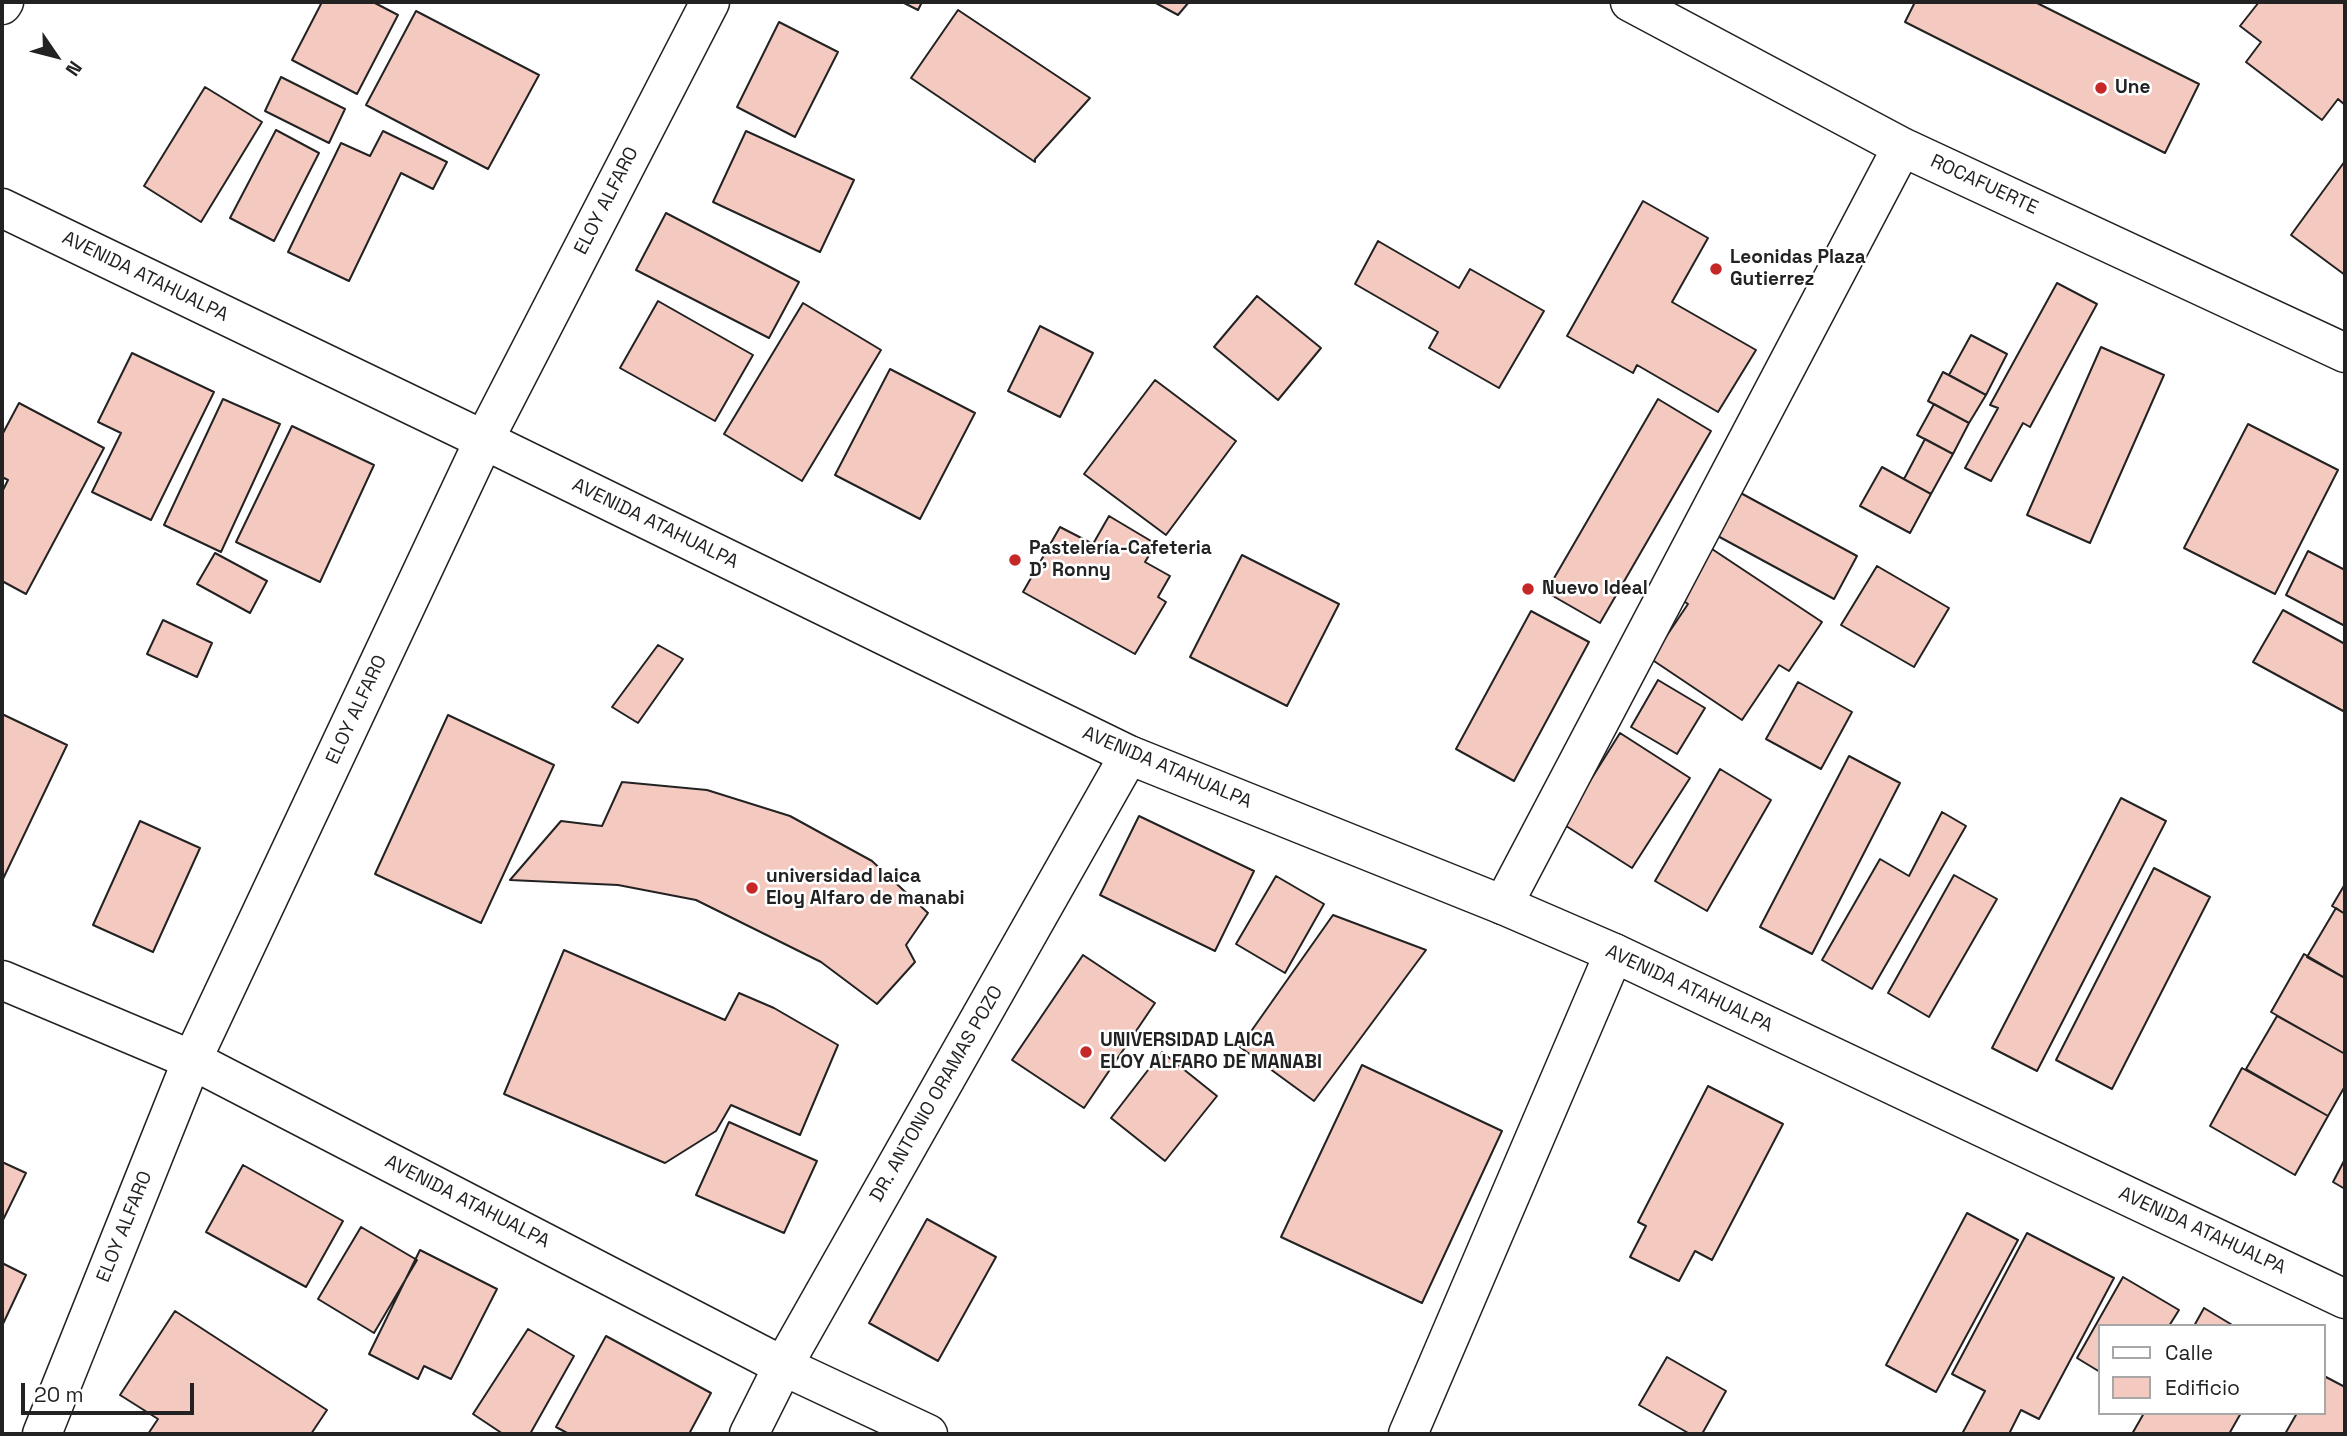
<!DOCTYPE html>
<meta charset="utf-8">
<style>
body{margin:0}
#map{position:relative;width:2347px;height:1436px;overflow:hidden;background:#fff;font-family:"Space Grotesk",sans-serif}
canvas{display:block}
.frame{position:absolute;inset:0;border:4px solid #222;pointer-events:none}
.legend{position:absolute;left:2098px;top:1324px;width:228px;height:91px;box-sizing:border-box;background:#fff;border:2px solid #a7a7a7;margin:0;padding:9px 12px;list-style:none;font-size:21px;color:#222}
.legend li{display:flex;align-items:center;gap:14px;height:35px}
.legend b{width:35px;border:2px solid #a7a7a7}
.north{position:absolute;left:21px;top:21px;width:70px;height:70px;-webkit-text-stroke:5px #fff;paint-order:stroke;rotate:125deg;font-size:19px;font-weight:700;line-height:28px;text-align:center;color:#222}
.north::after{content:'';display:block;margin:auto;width:24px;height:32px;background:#222;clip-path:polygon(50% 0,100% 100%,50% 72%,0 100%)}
.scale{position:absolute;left:21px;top:1383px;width:173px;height:32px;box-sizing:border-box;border:4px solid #222;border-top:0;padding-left:9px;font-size:21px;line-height:24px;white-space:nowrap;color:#222;-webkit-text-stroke:5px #fff;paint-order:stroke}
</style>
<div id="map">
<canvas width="2347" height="1436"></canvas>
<div class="frame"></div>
<ul class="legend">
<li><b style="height:9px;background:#fff"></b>Calle</li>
<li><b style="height:19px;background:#f3c9c0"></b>Edificio</li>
</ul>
<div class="north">N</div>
<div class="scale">20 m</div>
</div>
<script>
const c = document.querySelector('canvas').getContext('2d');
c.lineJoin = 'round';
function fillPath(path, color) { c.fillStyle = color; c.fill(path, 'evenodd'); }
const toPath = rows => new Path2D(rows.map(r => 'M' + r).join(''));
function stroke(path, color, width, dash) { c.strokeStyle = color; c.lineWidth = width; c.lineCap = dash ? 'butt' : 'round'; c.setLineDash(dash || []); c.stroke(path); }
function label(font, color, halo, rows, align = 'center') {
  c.font = font + ' "Space Grotesk",sans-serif'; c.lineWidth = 5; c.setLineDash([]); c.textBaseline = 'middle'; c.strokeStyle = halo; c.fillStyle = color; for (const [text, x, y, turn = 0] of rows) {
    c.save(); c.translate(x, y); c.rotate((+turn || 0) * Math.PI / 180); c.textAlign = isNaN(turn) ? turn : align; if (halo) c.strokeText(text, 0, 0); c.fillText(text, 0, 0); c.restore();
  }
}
const building = toPath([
 [322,2,373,2,398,15,357,94,292,60,322,2],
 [902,2,922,2,918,10,902,2],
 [1154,2,1189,2,1178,15,1154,2],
 [1915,2,2035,2,2199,84,2165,153,1905,22,1915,2],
 [2259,2,2345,2,2345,105,2338,99,2322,120,2246,62,2261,42,2240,26,2259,2],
 [958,10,1090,98,1035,159,1035,162,911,78,958,10],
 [416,11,539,75,488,169,366,105,416,11],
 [779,22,838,52,795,137,737,107,779,22],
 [281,77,345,109,329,143,265,111,281,77],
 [205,87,262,122,201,222,144,186,205,87],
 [276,130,319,153,274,241,230,218,276,130],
 [383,131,447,162,433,189,401,173,349,281,288,252,341,143,370,156,383,131],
 [746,131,854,180,820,252,713,202,746,131],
 [2345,161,2345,275,2291,235,2345,161],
 [1643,201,1708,238,1672,302,1756,350,1718,412,1637,365,1633,373,1567,336,1643,201],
 [666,213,799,282,769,338,636,270,666,213],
 [1378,241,1459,288,1470,269,1544,311,1499,388,1429,348,1438,332,1355,284,1378,241],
 [2057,283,2097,304,2030,427,2023,423,1991,481,1965,468,1998,408,1990,405,2057,283],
 [1257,296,1321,348,1278,400,1214,347,1257,296],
 [658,301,753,355,715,421,620,368,658,301],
 [803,303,881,350,802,481,724,434,803,303],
 [1040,326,1093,353,1060,417,1008,391,1040,326],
 [1971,335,2007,354,1986,395,1949,375,1971,335],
 [2101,347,2164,375,2090,543,2027,515,2101,347],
 [132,353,214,392,151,520,92,492,121,433,98,422,132,353],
 [890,369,975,413,920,519,835,475,890,369],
 [1943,372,1986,395,1969,423,1928,401,1943,372],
 [1155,380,1236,441,1166,535,1084,474,1155,380],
 [223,399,280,424,221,552,164,525,223,399],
 [1658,399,1711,431,1600,623,1546,592,1658,399],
 [19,403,104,448,26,594,2,581,2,492,8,480,2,477,2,435,19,403],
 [1934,404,1969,423,1953,454,1917,435,1934,404],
 [2248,424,2338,470,2275,594,2184,548,2248,424],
 [292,426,374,465,320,582,236,542,292,426],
 [1925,439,1953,454,1931,494,1904,479,1925,439],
 [1882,467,1931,494,1910,533,1860,506,1882,467],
 [1737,491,1857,556,1834,599,1714,534,1737,491],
 [1109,516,1156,544,1145,562,1170,576,1158,597,1166,602,1135,654,1023,592,1060,527,1093,544,1109,516],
 [1709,547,1822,622,1789,671,1779,665,1742,720,1651,659,1688,604,1676,596,1709,547],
 [2308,551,2345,570,2345,626,2286,595,2308,551],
 [215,553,267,581,250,613,197,584,215,553],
 [1242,555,1339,604,1287,706,1190,657,1242,555],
 [1877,566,1949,608,1914,667,1841,625,1877,566],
 [2283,610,2345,644,2345,712,2253,662,2283,610],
 [1531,611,1589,642,1514,781,1456,749,1531,611],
 [163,620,212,643,197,677,147,654,163,620],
 [658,645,683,659,638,723,612,707,658,645],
 [1658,680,1705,708,1677,754,1631,727,1658,680],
 [1798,682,1852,712,1821,769,1766,739,1798,682],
 [2,714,67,745,2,881,2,714],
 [448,715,554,765,481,923,375,874,448,715],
 [1620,733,1690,778,1632,868,1563,824,1620,733],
 [1849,756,1900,783,1812,954,1760,927,1849,756],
 [1720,769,1771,800,1707,911,1655,881,1720,769],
 [622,782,707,790,790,816,872,861,928,913,906,945,915,962,877,1004,821,962,696,900,618,885,510,880,561,821,602,826,622,782],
 [2121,798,2166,821,2037,1071,1992,1048,2121,798],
 [1942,812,1966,826,1872,989,1822,960,1880,859,1909,876,1942,812],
 [1139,816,1254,871,1215,951,1100,895,1139,816],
 [140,821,200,848,153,952,93,925,140,821],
 [2154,868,2210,897,2112,1089,2056,1060,2154,868],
 [1954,875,1997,899,1929,1017,1888,993,1954,875],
 [1276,876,1324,904,1285,973,1236,944,1276,876],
 [2345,884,2345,914,2332,906,2345,884],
 [2336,908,2345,914,2345,978,2307,957,2336,908],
 [1333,915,1426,950,1314,1101,1240,1047,1333,915],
 [564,950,725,1020,739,993,774,1008,838,1045,800,1135,731,1105,716,1131,665,1163,504,1094,564,950],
 [2304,954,2345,978,2345,1054,2271,1012,2304,954],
 [1083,955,1155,1003,1084,1108,1012,1060,1083,955],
 [2277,1016,2345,1054,2345,1086,2328,1116,2246,1069,2277,1016],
 [1162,1052,1217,1096,1165,1161,1111,1118,1162,1052],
 [1362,1065,1502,1131,1422,1303,1281,1237,1362,1065],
 [2242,1068,2328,1116,2295,1175,2210,1126,2242,1068],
 [1708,1086,1783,1124,1712,1260,1695,1251,1679,1281,1630,1257,1646,1226,1638,1222,1708,1086],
 [729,1122,817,1161,784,1233,696,1195,729,1122],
 [2345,1159,2345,1189,2333,1182,2345,1159],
 [2,1162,26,1173,2,1222,2,1162],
 [243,1165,343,1221,306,1287,206,1232,243,1165],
 [1967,1213,2018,1240,1936,1392,1886,1365,1967,1213],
 [927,1219,996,1257,938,1361,869,1323,927,1219],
 [361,1227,417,1260,374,1333,318,1299,361,1227],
 [2027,1233,2114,1278,2039,1419,2021,1410,2009,1434,1962,1434,1985,1391,1952,1374,2027,1233],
 [420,1250,497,1289,451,1379,424,1366,418,1379,369,1354,420,1250],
 [2,1263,26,1275,2,1326,2,1263],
 [2123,1277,2179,1310,2169,1326,2100,1326,2100,1372,2077,1358,2123,1277],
 [2204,1308,2234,1326,2194,1326,2204,1308],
 [175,1311,327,1410,311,1434,148,1434,158,1419,120,1395,175,1311],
 [528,1329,574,1356,530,1434,503,1434,473,1414,528,1329],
 [606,1336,711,1393,689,1434,569,1434,556,1427,606,1336],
 [1667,1357,1726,1391,1702,1434,1690,1434,1639,1405,1667,1357],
 [2324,1376,2345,1387,2345,1434,2285,1434,2297,1413,2324,1413,2324,1376],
 [2144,1413,2241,1413,2229,1434,2132,1434,2144,1413]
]);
fillPath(building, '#f3c9c0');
stroke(building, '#222', 2);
const minor = toPath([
 [1630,2,1902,147,2345,353],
 [2,5,4,2],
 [1503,905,1902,147],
 [42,1434,192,1060,484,440,710,2],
 [749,1434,783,1366,1129,755],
 [1408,1434,1614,953]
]);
const highway = toPath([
 [2,208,484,440,1129,755,1503,905,1614,953,2345,1299],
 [2,980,192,1060,783,1366,928,1434]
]);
stroke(minor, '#222', 41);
stroke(highway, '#222', 41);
stroke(minor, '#fff', 38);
stroke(highway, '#fff', 38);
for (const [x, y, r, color] of [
 [2101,88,7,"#c62828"],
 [1716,269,7,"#c62828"],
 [1015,560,7,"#c62828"],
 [1528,589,7,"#c62828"],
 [752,888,7,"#c62828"],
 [1086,1052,7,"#c62828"]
]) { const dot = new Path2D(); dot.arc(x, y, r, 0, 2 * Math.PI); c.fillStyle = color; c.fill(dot); stroke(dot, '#fff', 2.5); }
label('bold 19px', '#222', '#fff', [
 ["Une",2115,88],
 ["Leonidas Plaza",1730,258],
 ["Gutierrez",1730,280],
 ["Pastelería-Cafeteria",1029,549],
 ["D' Ronny",1029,571],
 ["Nuevo Ideal",1542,589],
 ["universidad laica",766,877],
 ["Eloy Alfaro de manabi",766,899],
 ["UNIVERSIDAD LAICA",1100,1041],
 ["ELOY ALFARO DE MANABI",1100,1063]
], 'left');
label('19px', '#222', '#fff', [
 ["ROCAFUERTE",1984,185,25],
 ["ELOY ALFARO",607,201,-63],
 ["AVENIDA ATAHUALPA",145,277,26],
 ["AVENIDA ATAHUALPA",655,524,26],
 ["ELOY ALFARO",357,710,-65],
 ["AVENIDA ATAHUALPA",1167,768,23],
 ["AVENIDA ATAHUALPA",1689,989,25],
 ["DR. ANTONIO ORAMAS POZO",937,1094,-60],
 ["AVENIDA ATAHUALPA",467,1202,27],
 ["ELOY ALFARO",125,1227,-68],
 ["AVENIDA ATAHUALPA",2202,1231,25]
]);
</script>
